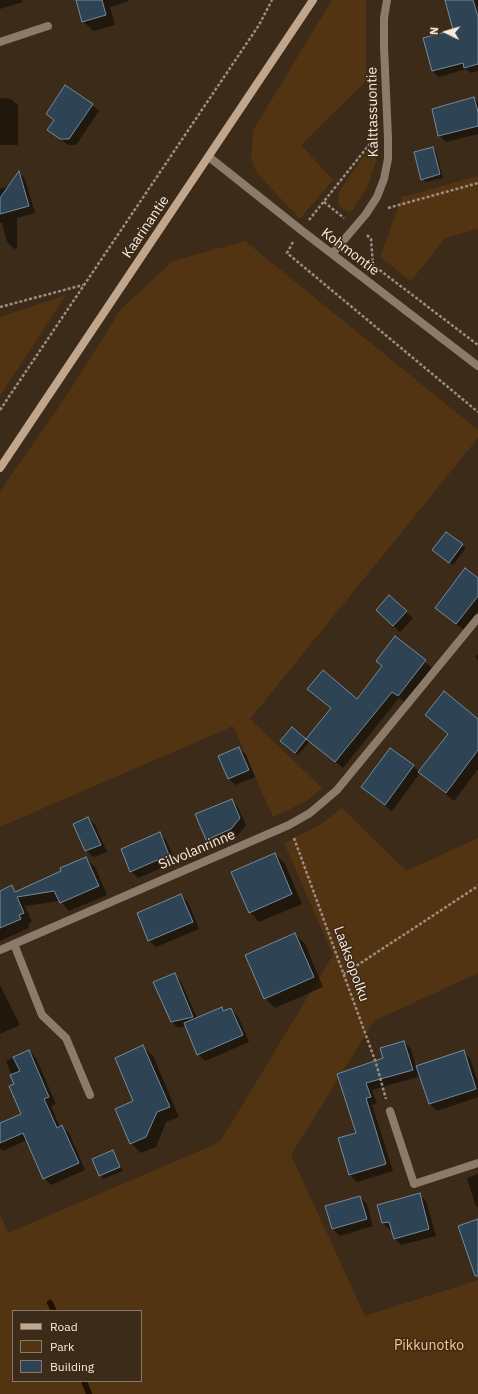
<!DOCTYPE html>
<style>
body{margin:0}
#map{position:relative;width:478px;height:1394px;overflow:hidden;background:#3d2b19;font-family:"IBM Plex Sans",sans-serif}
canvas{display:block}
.legend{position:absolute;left:12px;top:1310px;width:130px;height:72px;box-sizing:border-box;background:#3d2b19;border:1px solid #877869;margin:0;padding:5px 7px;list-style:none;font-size:12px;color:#f7ebe0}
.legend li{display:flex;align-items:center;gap:8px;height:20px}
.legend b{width:20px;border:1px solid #877869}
.north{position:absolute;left:426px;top:12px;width:40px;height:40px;-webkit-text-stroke:3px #3d2b19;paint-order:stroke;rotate:275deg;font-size:11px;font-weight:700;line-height:16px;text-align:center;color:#f7ebe0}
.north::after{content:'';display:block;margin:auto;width:14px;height:18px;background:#f7ebe0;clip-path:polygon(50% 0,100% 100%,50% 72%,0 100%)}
</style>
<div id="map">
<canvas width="478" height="1394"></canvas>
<ul class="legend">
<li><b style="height:5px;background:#c1a68c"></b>Road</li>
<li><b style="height:11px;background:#523312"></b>Park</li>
<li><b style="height:11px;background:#2e4454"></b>Building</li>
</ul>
<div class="north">N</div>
</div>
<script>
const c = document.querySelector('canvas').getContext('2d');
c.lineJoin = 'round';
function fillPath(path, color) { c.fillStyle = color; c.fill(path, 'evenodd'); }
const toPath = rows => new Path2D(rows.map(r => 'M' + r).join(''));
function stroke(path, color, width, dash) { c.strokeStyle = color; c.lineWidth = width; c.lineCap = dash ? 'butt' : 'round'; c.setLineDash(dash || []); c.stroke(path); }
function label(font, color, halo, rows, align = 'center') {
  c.font = font + ' "IBM Plex Sans",sans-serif'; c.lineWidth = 3; c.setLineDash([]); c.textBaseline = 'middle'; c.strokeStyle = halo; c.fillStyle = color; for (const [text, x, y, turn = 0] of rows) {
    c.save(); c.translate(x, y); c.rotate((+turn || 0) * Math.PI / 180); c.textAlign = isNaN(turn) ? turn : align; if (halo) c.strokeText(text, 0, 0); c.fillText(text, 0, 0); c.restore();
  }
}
fillPath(toPath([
 [332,0,366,0,366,81,301,145,333,180,300,219,256,172,251,158,253,130],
 [377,138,376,161,368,186,350,213,341,207,338,202,339,191],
 [478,176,478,229,445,238,411,281,380,257,402,197],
 [245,241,478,430,478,438,250,719,322,788,307,801,273,817,233,726,0,827,0,491,65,398,121,309,173,261],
 [66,295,0,396,0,317],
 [342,808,406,871,478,838,478,973,374,1021,291,1155,365,1316,478,1280,478,1394,0,1394,0,1214,8,1233,220,1142,333,955,284,843,323,823],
 [13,1311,141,1311,141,1381,13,1381]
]), '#523312');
fillPath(toPath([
 [0,0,22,0,23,2,0,9],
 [77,0,129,0,129,1,110,7,115,25,93,31,83,21],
 [446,0,478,0,478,71,471,73,466,69,439,77,433,71,455,30],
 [0,98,11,99,18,105,18,145,0,145],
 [474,98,478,102,478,134,446,142,439,135],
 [92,105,99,111,76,145,68,145,49,130,54,122,47,114],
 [433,148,436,151,443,178,426,182,422,179],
 [19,172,25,179,35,213,17,218,17,248,14,249,7,242,2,223,0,223,0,189,9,186],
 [462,545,466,548,453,565,437,553],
 [478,579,478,611,464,630,444,614],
 [406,612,413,618,400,632,384,617],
 [395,637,432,668,405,702,399,698,343,768,310,741,298,755,285,744,292,728,307,740,331,709,309,689,357,700,383,667],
 [478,654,478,660,475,657],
 [426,715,478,721,478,769,454,801,420,773,392,811,362,787,413,766,420,772,448,735],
 [239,748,246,755,255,777,235,785,229,779],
 [231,800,238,807,246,825,237,836,213,846,207,839],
 [88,818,95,825,107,852,93,857,86,850],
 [159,833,166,840,176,862,138,878,131,871],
 [275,854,285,864,302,904,259,922,250,912],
 [86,859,95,867,107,895,69,911,60,901,25,906,32,922,28,924,29,928,0,941,0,892,12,887,17,892,62,872],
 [181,896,188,902,199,929,156,947,149,940],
 [295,934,305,944,323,987,275,1008,265,998],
 [175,975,181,982,197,1018,222,1008,225,1011,231,1009,238,1016,249,1042,205,1061,198,1054,186,1026,178,1028,171,1021],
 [0,985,20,1025,0,1034],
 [404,1042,411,1049,416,1067,463,1051,470,1058,478,1082,478,1097,437,1111,430,1104,421,1076,372,1090,377,1104,372,1105,393,1171,357,1182,350,1175,339,1139,358,1133,338,1074,384,1059],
 [143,1047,153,1056,179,1117,166,1122,156,1147,141,1153,131,1143],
 [29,1051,36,1058,56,1104,51,1106,60,1127,62,1126,69,1133,85,1170,51,1185,44,1178,27,1140,3,1151,0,1148,0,1124,22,1115,16,1085,6,1061],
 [112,1152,123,1171,103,1179,93,1160],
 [478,1174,478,1207,475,1204,467,1178],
 [419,1194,426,1201,436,1236,401,1245,394,1238,392,1229,390,1230,383,1223,379,1206],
 [360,1197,367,1204,373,1226,340,1236,333,1229,327,1207]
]), '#0007');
stroke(toPath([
 [50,1303,54,1311],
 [84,1381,89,1394]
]), '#210f00', 6);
const building = toPath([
 [76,0,102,0,106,15,82,22,76,0],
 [445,0,473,0,478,17,478,64,464,68,463,63,432,71,423,38,453,30,445,0],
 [65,85,93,104,69,139,60,139,47,130,54,120,46,114,65,85],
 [474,97,478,112,478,126,438,136,432,109,474,97],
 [433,147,440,174,421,180,414,152,433,147],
 [19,171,29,206,0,214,0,198,19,171],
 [446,532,463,544,449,563,432,550,446,532],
 [465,568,478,578,478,596,456,624,435,608,465,568],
 [389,595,407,611,393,626,376,610,389,595],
 [395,636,426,660,398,696,392,692,335,762,306,739,331,708,307,689,323,670,357,699,382,666,376,661,395,636],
 [444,691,478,719,478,750,446,793,418,772,448,734,425,715,444,691],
 [292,727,306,739,295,753,280,741,292,727],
 [239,747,249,770,228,779,218,756,239,747],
 [390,748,414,765,385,805,361,787,390,748],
 [232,799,240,818,231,829,206,840,195,814,232,799],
 [88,817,101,845,85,851,73,824,88,817],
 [160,832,169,855,130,872,121,849,160,832],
 [275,853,292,894,249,913,231,872,275,853],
 [86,857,99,886,60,903,54,891,17,897,24,913,19,915,21,919,0,928,0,891,12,885,15,892,61,871,60,868,86,857],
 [181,894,193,922,148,941,137,913,181,894],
 [295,933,314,977,264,999,245,955,295,933],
 [175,973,193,1017,171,1022,153,982,175,973],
 [222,1007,223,1011,231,1008,243,1035,197,1055,184,1023,222,1007],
 [404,1041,413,1070,366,1083,371,1097,366,1098,386,1164,349,1175,338,1138,356,1133,337,1074,383,1058,380,1048,404,1041],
 [143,1045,170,1107,157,1112,146,1137,130,1144,115,1109,133,1101,115,1058,143,1045],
 [29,1050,49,1097,44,1099,57,1128,62,1125,79,1163,43,1179,23,1133,0,1143,0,1123,21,1114,9,1086,14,1084,10,1075,20,1071,13,1057,29,1050],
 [464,1050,476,1089,429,1104,416,1066,464,1050],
 [113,1150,120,1167,99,1176,92,1159,113,1150],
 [420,1193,429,1229,394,1239,389,1222,382,1223,377,1205,420,1193],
 [360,1196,367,1219,332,1229,325,1206,360,1196],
 [478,1219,478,1276,475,1276,458,1226,478,1219]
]);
fillPath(building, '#2e4454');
stroke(building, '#738b9d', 1);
stroke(toPath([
 [324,202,344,218],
 [388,208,478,183],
 [309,220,373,140],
 [367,235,371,239,373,265,478,345],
 [293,242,287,253,478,412],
 [0,307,83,285],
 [0,410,259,25,272,0],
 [294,838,376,1063,386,1099],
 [344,974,478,886]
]), '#9c8d7e', 2.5, [3, 2]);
stroke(toPath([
 [0,950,14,944]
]), '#8c7b6b', 8);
stroke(toPath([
 [0,42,48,26],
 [209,157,301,230,478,366],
 [332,254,366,214,377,197,384,179,388,159,388,138,384,47,384,18,387,0],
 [90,1095,66,1038,42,1015,14,944,289,825,310,813,337,790,478,618],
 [390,1111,414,1184,478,1163]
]), '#8c7b6b', 8);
stroke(toPath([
 [0,468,313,0]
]), '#c1a68c', 8);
label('14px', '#f7ebe0', '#3d2b19', [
 ["Kalttassuontie",373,112,-91],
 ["Kaarinantie",146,227,-56],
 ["Kohmontie",350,252,37],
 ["Silvolanrinne",197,850,-23],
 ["Laaksopolku",351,964,70]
]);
label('14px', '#fec289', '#3d2b19', [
 ["Pikkunotko",429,1346]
]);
</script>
